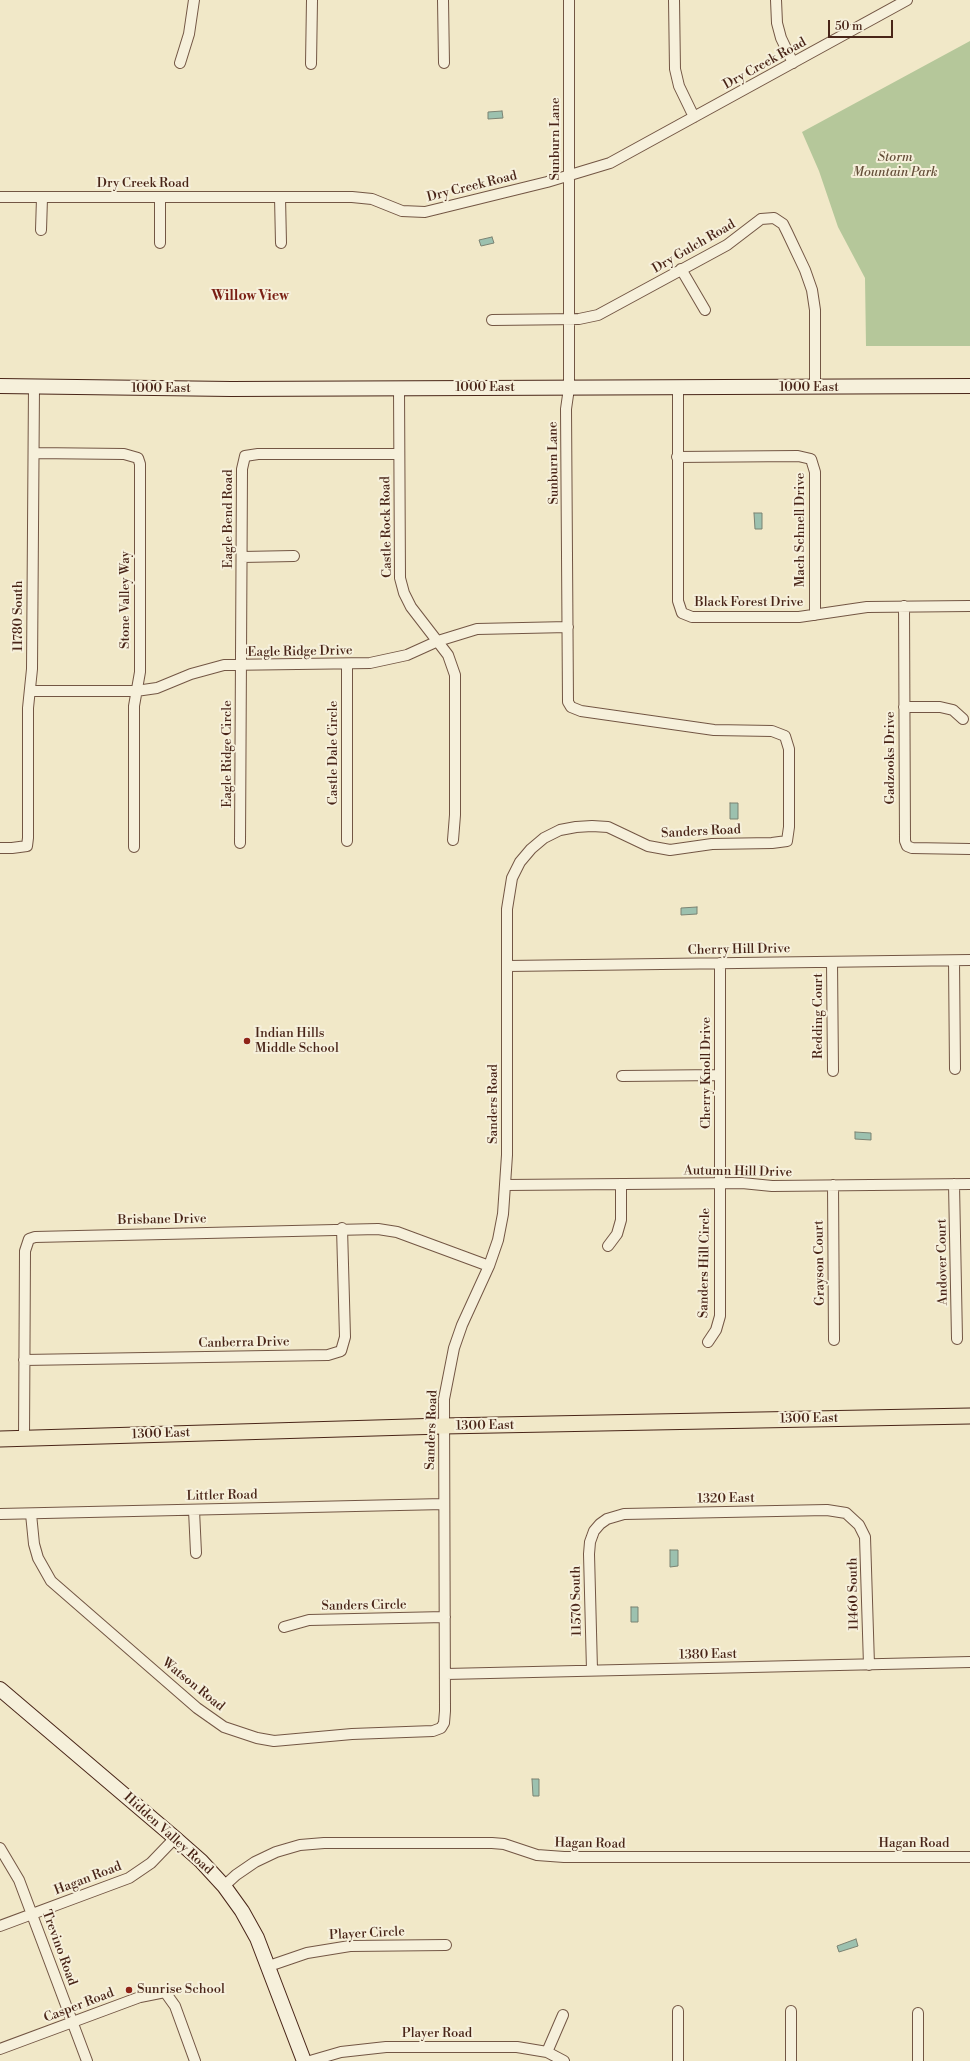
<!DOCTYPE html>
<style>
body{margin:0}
#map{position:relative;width:970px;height:2061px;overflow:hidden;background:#f1e8c8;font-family:"Libre Bodoni",serif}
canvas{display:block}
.scale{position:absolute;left:828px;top:20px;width:65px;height:18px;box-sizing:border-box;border:2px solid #492518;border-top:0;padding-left:5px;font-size:12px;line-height:14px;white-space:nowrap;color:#492518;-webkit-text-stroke:3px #f6f0db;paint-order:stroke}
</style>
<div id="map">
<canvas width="970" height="2061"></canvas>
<div class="scale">50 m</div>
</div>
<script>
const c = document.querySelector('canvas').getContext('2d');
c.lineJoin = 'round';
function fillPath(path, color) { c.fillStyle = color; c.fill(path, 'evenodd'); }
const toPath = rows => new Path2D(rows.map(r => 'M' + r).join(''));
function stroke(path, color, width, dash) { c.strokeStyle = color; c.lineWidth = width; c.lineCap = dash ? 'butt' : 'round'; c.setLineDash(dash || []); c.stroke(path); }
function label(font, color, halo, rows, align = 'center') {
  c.font = font + ' "Libre Bodoni",serif'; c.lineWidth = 4; c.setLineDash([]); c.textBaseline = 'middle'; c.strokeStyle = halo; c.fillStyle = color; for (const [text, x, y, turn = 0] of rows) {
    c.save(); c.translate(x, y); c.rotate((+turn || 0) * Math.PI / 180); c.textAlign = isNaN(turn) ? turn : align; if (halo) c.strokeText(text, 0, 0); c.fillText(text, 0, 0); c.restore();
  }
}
fillPath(toPath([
 [970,41,970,346,866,346,865,278,838,227,819,171,802,132]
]), '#b5c79a');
const water = toPath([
 [502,111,503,118,488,119,488,112,502,111],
 [492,237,494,243,481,246,479,240,492,237],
 [754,513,762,513,762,529,755,529,754,513],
 [730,803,738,803,738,819,730,819,730,803],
 [697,907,697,914,681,915,681,908,697,907],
 [855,1132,871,1133,871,1140,855,1139,855,1132],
 [670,1550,678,1550,678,1566,670,1567,670,1550],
 [631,1607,638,1607,638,1622,631,1622,631,1607],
 [532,1779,539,1779,539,1796,533,1796,532,1779],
 [856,1939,858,1946,839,1952,837,1946,856,1939]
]);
fillPath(water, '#9cc1af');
stroke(water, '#7b8373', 1);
const street = toPath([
 [443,0,444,63],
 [674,0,675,69,679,86,694,117],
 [776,0,777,23,781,38,793,63],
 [180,63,189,34,194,0],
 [311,64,312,0],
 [0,197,352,197,372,199,402,211,425,212,547,182,610,163,907,0],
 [160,197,160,243],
 [280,197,281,243],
 [41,230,42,198],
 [681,269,705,310],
 [492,320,579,319,598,315,727,245,761,219,774,218,783,224,787,232,805,270,812,290,815,310,815,388],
 [678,388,678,601,682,613,692,617,799,617,867,607,970,606],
 [399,389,400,578,404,593,411,607,448,655,455,675,455,815,453,840],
 [34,453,124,454,138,458,140,464,140,672,134,706,134,847],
 [677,457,798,456,811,459,815,472,815,615],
 [242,557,294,556],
 [904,606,905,841,907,846,912,848,970,849],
 [347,665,347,841],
 [31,691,136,691,157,688,191,674,224,665,370,663,407,655,438,641,477,629,568,627],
 [904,707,940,707,953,710,963,719],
 [240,843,242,469,245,456,258,454,399,454],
 [0,848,12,848,27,846,28,838,28,708,32,669,34,386],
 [954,961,955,1069],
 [832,962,833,1071],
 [507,966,970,960],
 [622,1076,720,1075],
 [954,1184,957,1339],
 [506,1185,742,1183,772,1186,970,1184],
 [833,1185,834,1340],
 [608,1246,617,1234,621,1220,621,1184],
 [708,1342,716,1330,720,1316,720,963],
 [24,1360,328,1355,341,1351,345,1337,342,1228],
 [24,1438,25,1251,29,1239,35,1237,378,1229,397,1232,489,1266],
 [194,1510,196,1553],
 [0,1514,444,1504],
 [31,1514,34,1544,38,1558,51,1581,197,1708,224,1727,257,1738,274,1741,352,1734,433,1731,441,1728,444,1723,445,1711,444,1399,454,1348,462,1325,489,1266,498,1240,503,1214,507,1155,507,909,512,878,520,862,531,849,544,838,560,830,576,827,592,826,608,827,648,846,670,850,712,844,772,843,787,841,789,827,789,749,785,736,772,731,714,730,581,711,571,707,568,702,566,409,569,388,569,0],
 [284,1627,309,1620,445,1617],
 [592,1670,589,1554,590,1542,594,1531,600,1524,607,1519,624,1514,827,1510,846,1513,859,1525,865,1537,869,1665],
 [446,1674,970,1662],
 [0,1848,19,1880,87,2061],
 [224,1886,236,1875,255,1862,276,1852,300,1845,324,1843,492,1843,504,1844,537,1855,564,1857,970,1857],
 [0,1926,129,1878,151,1863,175,1838],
 [269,1966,307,1953,350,1946,446,1945],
 [678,2011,678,2061],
 [791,2011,791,2061],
 [0,2049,140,1997,165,1992,175,2006,195,2061],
 [547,2052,563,2015],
 [310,2061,341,2052,386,2047,517,2047,547,2052,564,2061],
 [918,2061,918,2013]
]);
const secondary = toPath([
 [0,386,231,389,970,386],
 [0,1689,175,1838,201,1861,224,1886,242,1911,257,1938,304,2061]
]);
const primary = toPath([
 [0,1439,443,1426,970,1416]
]);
stroke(street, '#735644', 12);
stroke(secondary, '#492518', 16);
stroke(primary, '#492518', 17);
stroke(street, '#f6f0db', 10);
stroke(secondary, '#f6f0db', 14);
stroke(primary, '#f1e8c8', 15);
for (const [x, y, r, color] of [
 [247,1041,4,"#8f2418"],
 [129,1990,4,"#8f2418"]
]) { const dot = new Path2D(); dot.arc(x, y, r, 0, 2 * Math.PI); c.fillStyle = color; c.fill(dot); stroke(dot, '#f6f0db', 1.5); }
label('13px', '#492518', '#f6f0db', [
 ["Dry Creek Road",765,64,-29],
 ["Sunburn Lane",556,139,-90],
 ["Dry Creek Road",143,184],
 ["Dry Creek Road",472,187,-14],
 ["Dry Gulch Road",694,247,-30],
 ["1000 East",485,388],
 ["1000 East",809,388],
 ["1000 East",161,389],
 ["Sunburn Lane",554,463,-91],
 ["Eagle Bend Road",229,519,-90],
 ["Castle Rock Road",387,527,-91],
 ["Mach Schnell Drive",801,530,-90],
 ["Stone Valley Way",126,600,-90],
 ["Black Forest Drive",749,603],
 ["11780 South",19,616,-90],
 ["Eagle Ridge Drive",300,652,-1],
 ["Castle Dale Circle",334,753,-90],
 ["Eagle Ridge Circle",228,754,-90],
 ["Gadzooks Drive",891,758,-90],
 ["Sanders Road",701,832,-3],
 ["Cherry Hill Drive",739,950,-1],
 ["Redding Court",819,1016,-90],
 ["Cherry Knoll Drive",707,1073,-90],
 ["Sanders Road",494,1104,-90],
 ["Autumn Hill Drive",738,1172,1],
 ["Brisbane Drive",162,1220,-1],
 ["Andover Court",943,1262,-91],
 ["Sanders Hill Circle",705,1263,-89],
 ["Grayson Court",820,1263,-91],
 ["Canberra Drive",244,1343,-1],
 ["1300 East",809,1419,-1],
 ["1300 East",485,1426,-1],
 ["Sanders Road",432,1430,-88],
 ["1300 East",161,1434,-2],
 ["Littler Road",222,1496,-1],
 ["1320 East",726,1499,-1],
 ["11460 South",854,1594,-91],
 ["11570 South",577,1601,-91],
 ["Sanders Circle",364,1606,-1],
 ["1380 East",708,1655,-1],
 ["Watson Road",193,1685,39],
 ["Hidden Valley Road",168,1834,42],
 ["Hagan Road",590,1844,1],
 ["Hagan Road",914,1844],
 ["Hagan Road",88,1879,-21],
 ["Player Circle",367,1934,-3],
 ["Trevino Road",59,1948,70],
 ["Casper Road",79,2006,-21],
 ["Player Road",437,2034]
]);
label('italic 13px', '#644e38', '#f6f0db', [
 ["Storm",895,158],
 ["Mountain Park",895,173]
]);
label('13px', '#492518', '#f6f0db', [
 ["Indian Hills",255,1034],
 ["Middle School",255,1049],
 ["Sunrise School",137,1990]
], 'left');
label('bold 14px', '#7a1f14', '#f6f0db', [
 ["Willow View",250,297]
]);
</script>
